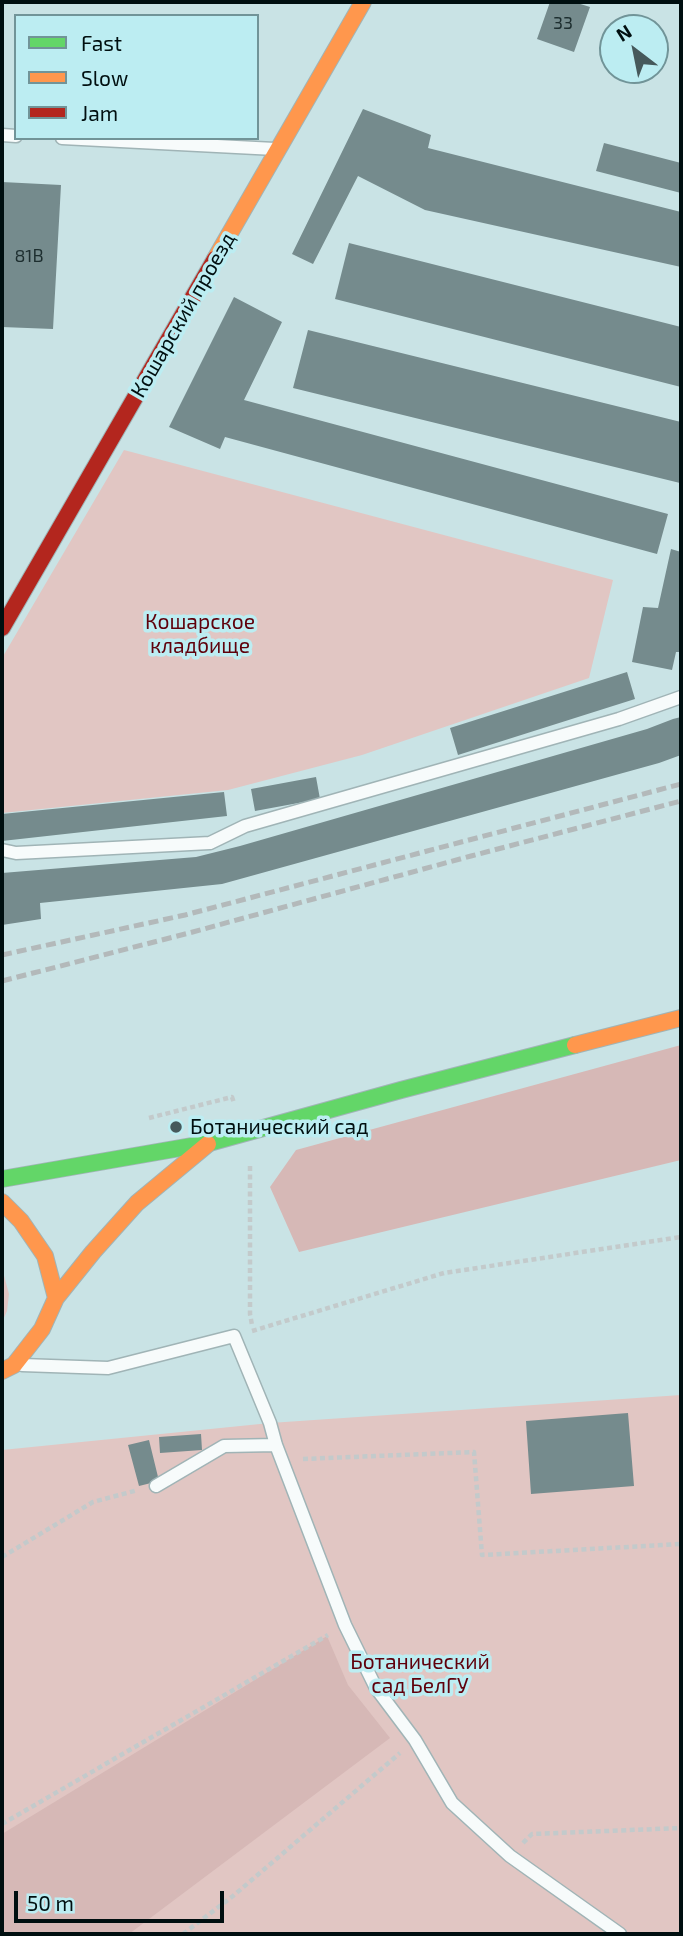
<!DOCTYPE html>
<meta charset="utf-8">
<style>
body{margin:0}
#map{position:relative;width:683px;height:1936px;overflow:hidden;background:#c9e3e5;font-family:"Exo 2",sans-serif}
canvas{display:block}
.frame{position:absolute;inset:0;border:4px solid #000f10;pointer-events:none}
.legend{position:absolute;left:14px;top:14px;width:245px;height:126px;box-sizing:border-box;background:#bcedf2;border:2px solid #719498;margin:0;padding:9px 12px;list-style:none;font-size:21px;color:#000f10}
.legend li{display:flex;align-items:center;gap:14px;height:35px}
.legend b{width:35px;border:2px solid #719498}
.north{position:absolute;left:599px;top:14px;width:70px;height:70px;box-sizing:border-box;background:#bcedf2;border:2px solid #719498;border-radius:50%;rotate:328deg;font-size:19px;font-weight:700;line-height:28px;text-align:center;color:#000f10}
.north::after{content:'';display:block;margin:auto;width:24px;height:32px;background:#46595b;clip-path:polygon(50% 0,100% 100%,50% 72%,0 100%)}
.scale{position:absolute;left:14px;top:1891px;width:210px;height:32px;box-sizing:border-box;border:4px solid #000f10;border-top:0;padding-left:9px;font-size:21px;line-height:24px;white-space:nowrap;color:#000f10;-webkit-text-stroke:5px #bcedf2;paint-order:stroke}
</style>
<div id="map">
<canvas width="683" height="1936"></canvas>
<div class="frame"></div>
<ul class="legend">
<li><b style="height:9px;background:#63d668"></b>Fast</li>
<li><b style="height:9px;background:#ff974d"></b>Slow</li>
<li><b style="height:9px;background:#b3261e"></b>Jam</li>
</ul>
<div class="north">N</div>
<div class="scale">50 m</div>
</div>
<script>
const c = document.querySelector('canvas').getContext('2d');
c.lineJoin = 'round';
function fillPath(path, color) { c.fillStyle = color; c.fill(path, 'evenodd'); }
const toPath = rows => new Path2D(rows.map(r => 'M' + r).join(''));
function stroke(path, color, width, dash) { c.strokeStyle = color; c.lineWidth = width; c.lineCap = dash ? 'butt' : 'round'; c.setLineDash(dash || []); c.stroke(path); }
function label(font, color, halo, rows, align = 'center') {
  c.font = font + ' "Exo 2",sans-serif'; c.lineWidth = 7; c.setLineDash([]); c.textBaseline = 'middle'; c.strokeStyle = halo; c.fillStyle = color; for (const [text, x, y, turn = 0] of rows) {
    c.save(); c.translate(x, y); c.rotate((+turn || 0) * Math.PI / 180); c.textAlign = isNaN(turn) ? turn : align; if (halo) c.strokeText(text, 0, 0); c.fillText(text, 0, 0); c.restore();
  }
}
fillPath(toPath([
 [124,450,613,580,589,678,362,755,228,790,2,813,2,658],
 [2,1268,9,1294,7,1311,2,1322],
 [681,1395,681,1934,2,1934,2,1450,270,1423]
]), '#e1c6c3');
fillPath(toPath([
 [681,1045,681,1160,299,1252,270,1187,296,1150],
 [327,1636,348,1685,390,1738,129,1934,2,1934,2,1834]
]), '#d6b8b6');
fillPath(toPath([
 [550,2,574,2,590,7,574,52,537,39],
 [363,109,431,135,428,148,681,212,681,267,425,210,358,176,313,264,292,254],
 [604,143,681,163,681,193,596,171],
 [2,182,61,185,53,329,2,327],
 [349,243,681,327,681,387,335,299],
 [234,297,282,322,244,400,668,514,657,554,225,437,220,449,169,427],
 [308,330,681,422,680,483,293,388],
 [671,549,681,552,681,652,676,652,672,670,632,662,643,607,658,608],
 [627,672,635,699,458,755,450,728],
 [681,717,681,755,659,763,222,884,40,903,41,919,2,925,2,873,196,857,240,846,647,729,673,719],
 [316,777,320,799,255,811,251,789],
 [224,792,227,816,2,841,2,814],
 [628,1413,634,1486,531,1494,526,1421],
 [201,1434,202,1450,160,1453,159,1437],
 [149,1440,159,1481,139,1486,128,1445]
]), '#758b8d');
const lane = toPath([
 [2,135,16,136],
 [62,138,275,149],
 [2,850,16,853,210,843,245,826,619,719,681,697],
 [22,1365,108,1368,234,1336,270,1423,276,1445,345,1625,376,1688,415,1740,452,1803,510,1856,620,1934],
 [156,1486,224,1446,276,1445]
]);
const fast = toPath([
 [2,1179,209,1143,401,1090,575,1045]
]);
const slow = toPath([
 [215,259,363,2],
 [575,1045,681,1018],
 [2,1202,21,1221,45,1256,56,1298],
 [2,1371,14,1365,42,1329,56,1298,93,1252,137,1203,208,1144]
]);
const jam = toPath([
 [2,628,215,259]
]);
stroke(lane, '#a0b4b6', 15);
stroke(fast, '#a0b4b6', 18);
stroke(slow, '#a0b4b6', 18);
stroke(jam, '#a0b4b6', 18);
stroke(toPath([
 [149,1118,232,1097,234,1103],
 [250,1166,250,1314,252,1325],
 [252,1331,444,1273,681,1237],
 [303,1459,474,1452,482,1555,681,1544],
 [2,1557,93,1502,138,1490],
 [2,1824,328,1635],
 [523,1843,532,1834,681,1828],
 [183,1934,233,1896,400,1753]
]), '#c3cacb', 4.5, [5, 3.5]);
stroke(lane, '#f7fbfb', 12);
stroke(fast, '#63d668', 16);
stroke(slow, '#ff974d', 16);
stroke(jam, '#b3261e', 16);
stroke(toPath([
 [2,955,185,915,681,784],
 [2,981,189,933,471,856,681,801]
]), '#b3b9ba', 5, [10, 5]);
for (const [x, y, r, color] of [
 [176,1127,7,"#46595b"]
]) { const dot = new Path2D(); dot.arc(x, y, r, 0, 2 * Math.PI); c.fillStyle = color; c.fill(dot); stroke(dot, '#bcedf2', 2.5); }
label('18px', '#1d2e2f', null, [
 ["33",563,23],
 ["81В",29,256]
]);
label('21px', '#000f10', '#bcedf2', [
 ["Кошарский проезд",183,315,-60]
]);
label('21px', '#5f000b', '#bcedf2', [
 ["Кошарское",200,622],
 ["кладбище",200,646],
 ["Ботанический",420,1662],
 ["сад БелГУ",420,1686]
]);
label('21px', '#000f10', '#bcedf2', [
 ["Ботанический сад",190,1127]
], 'left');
</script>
